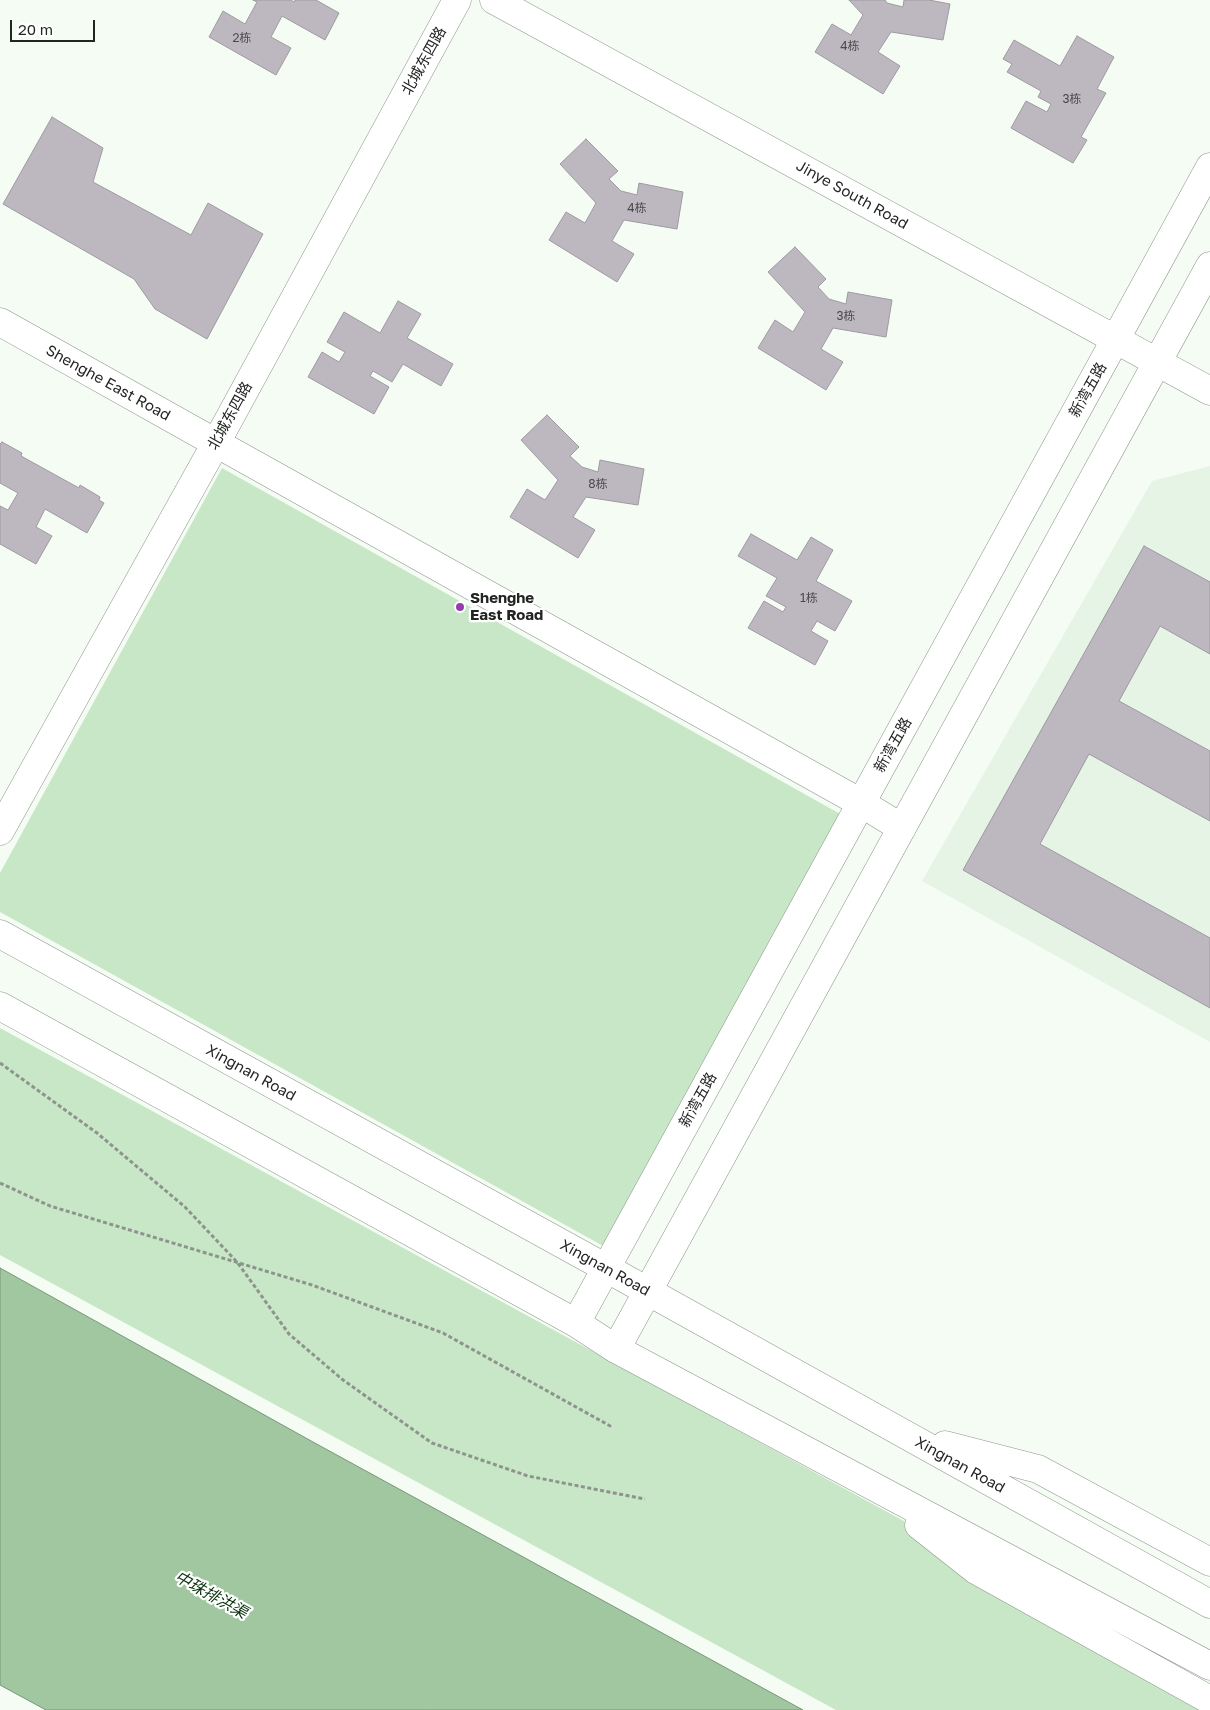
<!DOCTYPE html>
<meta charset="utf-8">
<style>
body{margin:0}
#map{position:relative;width:1210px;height:1710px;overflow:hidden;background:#f4fcf3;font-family:"Golos Text",sans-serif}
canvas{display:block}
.scale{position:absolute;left:10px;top:20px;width:85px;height:22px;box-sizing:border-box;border:2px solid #222522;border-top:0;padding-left:6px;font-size:15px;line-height:18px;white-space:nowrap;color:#222522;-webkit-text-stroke:4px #fff;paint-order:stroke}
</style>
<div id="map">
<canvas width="1210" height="1710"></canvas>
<div class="scale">20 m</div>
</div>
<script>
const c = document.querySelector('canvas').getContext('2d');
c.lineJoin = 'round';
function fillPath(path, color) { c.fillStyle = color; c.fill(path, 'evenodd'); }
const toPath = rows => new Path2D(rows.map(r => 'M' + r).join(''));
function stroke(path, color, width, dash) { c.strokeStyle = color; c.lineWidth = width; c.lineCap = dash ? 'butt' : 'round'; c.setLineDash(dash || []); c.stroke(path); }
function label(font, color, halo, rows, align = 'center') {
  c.font = font + ' "Golos Text","Noto Sans SC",sans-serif'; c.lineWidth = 4.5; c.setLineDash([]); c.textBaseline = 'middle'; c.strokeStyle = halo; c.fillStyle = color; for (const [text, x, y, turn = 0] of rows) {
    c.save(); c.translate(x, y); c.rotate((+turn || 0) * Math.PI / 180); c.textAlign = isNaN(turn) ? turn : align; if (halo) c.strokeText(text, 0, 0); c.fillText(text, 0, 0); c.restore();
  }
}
fillPath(toPath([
 [1210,466,1210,1042,922,881,1152,481]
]), '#e6f4e5');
fillPath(toPath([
 [222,468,842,815,605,1247,0,912,0,873],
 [0,1028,1210,1688,1210,1710,836,1710,0,1255]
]), '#c7e7c6');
const water = toPath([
 [0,1268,313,1442,803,1710,46,1710,0,1685,0,1268]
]);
fillPath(water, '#a1c7a0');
stroke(water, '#7b967a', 1);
const building = toPath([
 [253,0,291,0,294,2,295,0,316,0,339,13,325,40,282,16,271,37,291,48,276,75,209,37,223,11,245,24,257,2,253,0],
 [849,0,885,0,887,3,903,7,904,0,929,0,950,4,943,40,891,32,878,52,900,66,883,94,815,52,832,24,851,35,863,15,849,0],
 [1077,36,1114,57,1097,89,1106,93,1081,137,1087,140,1073,163,1011,128,1026,101,1047,112,1051,104,1038,97,1041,91,1007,72,1012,64,1003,59,1014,40,1060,66,1077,36],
 [52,117,103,148,93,182,191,235,208,203,263,234,207,339,155,309,134,279,3,204,52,117],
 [586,139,618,171,609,179,621,191,637,195,639,183,683,192,677,229,624,220,612,241,634,254,617,282,549,240,566,212,585,223,596,203,560,164,586,139],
 [795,247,826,279,818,287,829,299,846,304,848,292,892,300,886,337,833,328,821,349,843,362,826,390,758,348,775,320,793,332,805,312,768,272,795,247],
 [398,301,421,314,407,338,453,364,441,386,403,364,392,382,373,371,370,376,389,387,374,414,308,377,322,352,339,362,345,352,327,342,344,312,380,333,398,301],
 [547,415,579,447,570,456,582,467,598,472,600,460,644,469,638,505,586,497,573,517,595,530,578,558,510,517,527,489,545,500,558,480,521,440,547,415],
 [2,442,22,453,21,456,79,488,80,485,100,497,99,500,104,503,87,533,45,509,36,527,52,536,36,564,0,544,0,506,8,510,18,493,0,483,0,444,2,442],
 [751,534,797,560,811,537,833,550,816,581,852,601,835,631,817,621,811,631,828,641,815,665,748,628,764,601,783,612,786,607,766,596,777,578,738,556,751,534],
 [1144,546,1210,582,1210,654,1160,626,1119,701,1210,751,1210,821,1089,754,1040,844,1210,938,1210,1008,963,870,1144,546]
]);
fillPath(building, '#bdb7c0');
stroke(building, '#9f99a2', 1);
const minor = toPath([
 [494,0,1210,391],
 [0,322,216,443],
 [0,831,216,443,457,0]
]);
const tertiary = toPath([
 [216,443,861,803,902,828],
 [0,934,606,1268,1210,1604],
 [0,1006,576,1323,616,1349,1210,1666],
 [576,1323,1210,167],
 [616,1349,1210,266],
 [945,1445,1038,1469,1210,1562],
 [919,1525,976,1570,1210,1700]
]);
stroke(minor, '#8e968e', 29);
stroke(tertiary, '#8e968e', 29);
stroke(toPath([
 [0,1063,97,1133,185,1207,237,1262,289,1334,343,1380,432,1443,528,1476,645,1499],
 [0,1183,50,1206,312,1285,443,1333,612,1427]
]), '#8e948d', 3, [4, 2.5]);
stroke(minor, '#fff', 28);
stroke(tertiary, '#fff', 28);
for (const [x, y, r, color] of [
 [460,607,5,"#923fad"]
]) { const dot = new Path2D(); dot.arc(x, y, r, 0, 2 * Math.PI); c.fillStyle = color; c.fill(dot); stroke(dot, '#fff', 2); }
label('12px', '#494a4a', null, [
 ["2栋",242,38],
 ["4栋",850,46],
 ["3栋",1072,99],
 ["4栋",637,208],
 ["3栋",846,316],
 ["8栋",598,484],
 ["1栋",809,598]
]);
label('15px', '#222522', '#fff', [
 ["北城东四路",424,61,-61],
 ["Jinye South Road",852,195,29],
 ["Shenghe East Road",108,383,29],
 ["新湾五路",1088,390,-61],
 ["北城东四路",230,416,-61],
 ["新湾五路",893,745,-61],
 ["Xingnan Road",251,1073,29],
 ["新湾五路",698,1100,-61],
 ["Xingnan Road",605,1268,29],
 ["Xingnan Road",960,1465,29]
]);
label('bold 15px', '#222522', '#fff', [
 ["Shenghe",470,598],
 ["East Road",470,615]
], 'left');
label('italic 16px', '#0a330d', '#fff', [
 ["中珠排洪渠",211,1595,29]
]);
</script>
